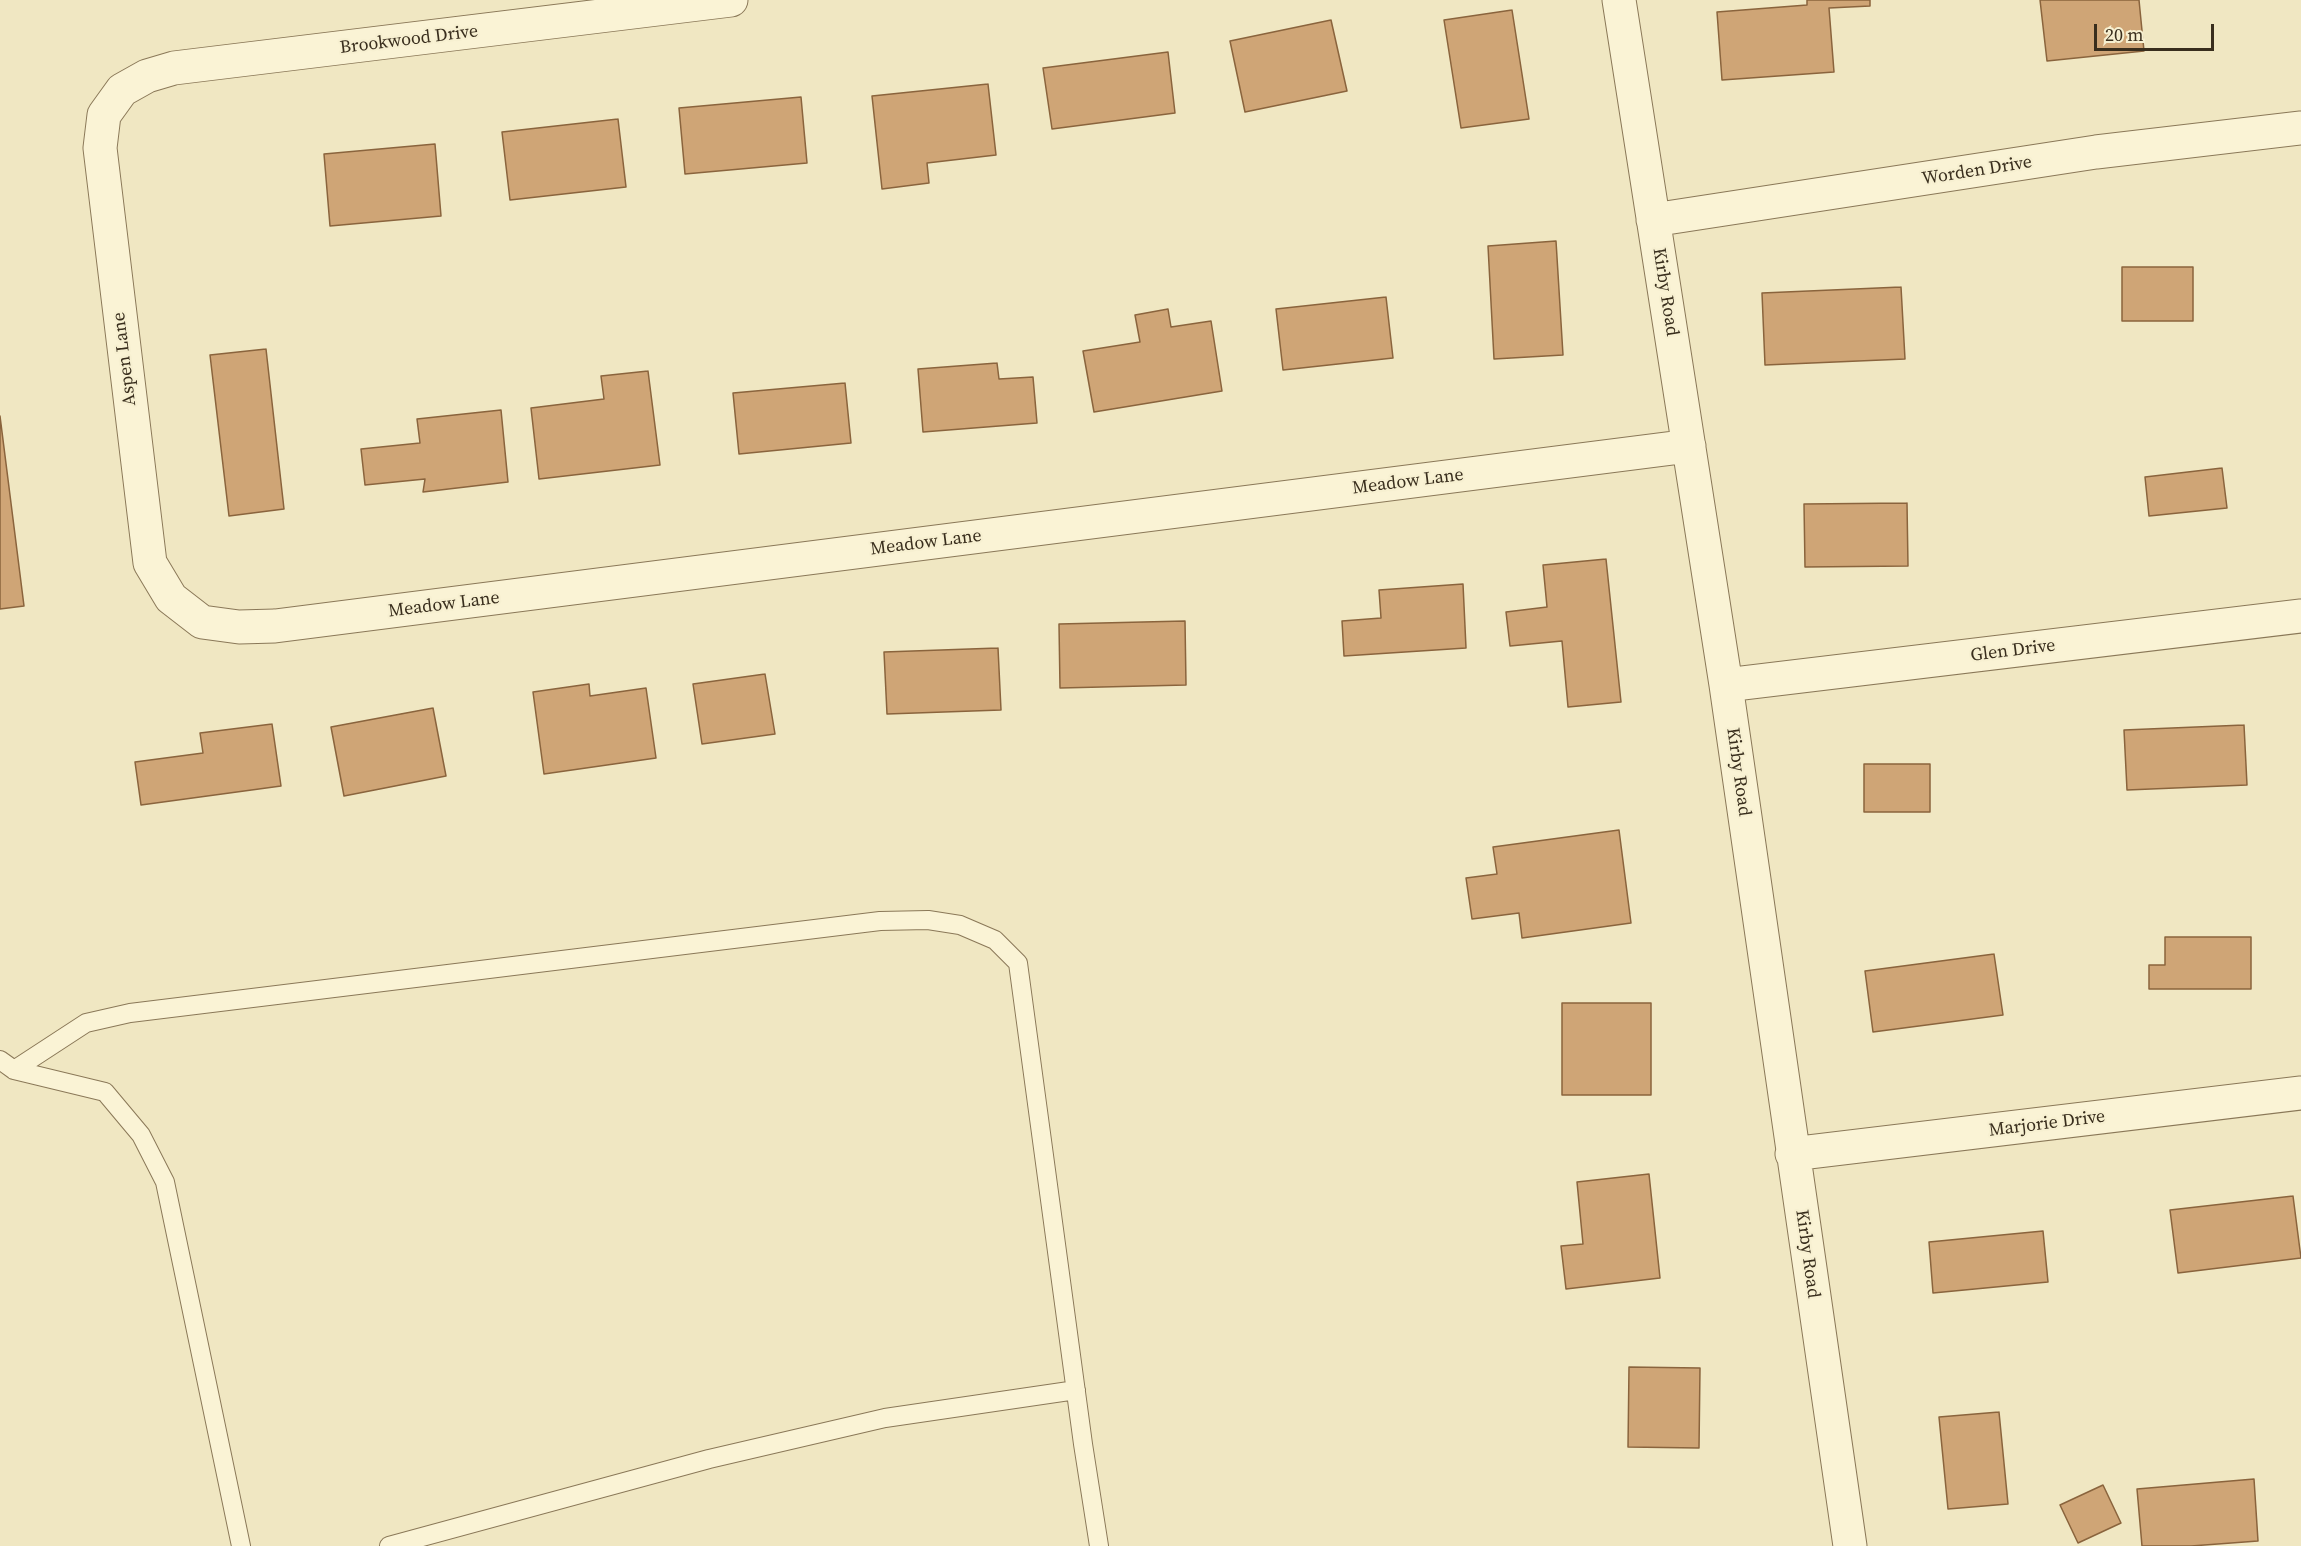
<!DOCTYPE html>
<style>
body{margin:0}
#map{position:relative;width:2301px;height:1546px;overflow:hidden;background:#f0e7c2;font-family:"Source Serif 4",serif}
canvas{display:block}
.scale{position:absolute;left:2094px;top:24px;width:120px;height:27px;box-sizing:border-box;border:3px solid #392e1d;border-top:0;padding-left:8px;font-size:18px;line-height:21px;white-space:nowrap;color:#392e1d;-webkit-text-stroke:4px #f7f0d1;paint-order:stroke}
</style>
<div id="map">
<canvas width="2301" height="1546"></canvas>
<div class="scale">20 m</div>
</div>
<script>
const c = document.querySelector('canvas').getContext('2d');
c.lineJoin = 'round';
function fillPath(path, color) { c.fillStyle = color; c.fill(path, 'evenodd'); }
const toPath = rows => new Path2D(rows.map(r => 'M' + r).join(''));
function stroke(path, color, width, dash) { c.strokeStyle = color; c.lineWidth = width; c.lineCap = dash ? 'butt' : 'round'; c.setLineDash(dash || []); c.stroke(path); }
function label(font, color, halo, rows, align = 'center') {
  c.font = font + ' "Source Serif 4",serif'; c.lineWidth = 4.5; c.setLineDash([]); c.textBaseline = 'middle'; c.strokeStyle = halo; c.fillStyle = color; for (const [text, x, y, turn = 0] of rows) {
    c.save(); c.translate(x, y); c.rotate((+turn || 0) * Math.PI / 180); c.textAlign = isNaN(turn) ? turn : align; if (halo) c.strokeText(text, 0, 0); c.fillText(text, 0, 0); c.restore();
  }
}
const building = toPath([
 [1807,0,1870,0,1870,6,1829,8,1834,72,1722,80,1717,12,1807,5,1807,0],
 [2040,0,2139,0,2144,51,2047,61,2040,0],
 [1512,10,1529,119,1461,128,1444,20,1512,10],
 [1331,20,1347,91,1245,112,1230,41,1331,20],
 [1168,52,1175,113,1052,129,1043,68,1168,52],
 [988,84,996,155,927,163,929,183,882,189,872,96,988,84],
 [801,97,807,163,685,174,679,108,801,97],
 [618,119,626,187,510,200,502,132,618,119],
 [435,144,441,216,330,226,324,154,435,144],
 [1556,241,1563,355,1494,359,1488,246,1556,241],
 [2122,267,2193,267,2193,321,2122,321,2122,267],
 [1901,287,1905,359,1765,365,1762,293,1901,287],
 [1386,297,1393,358,1283,370,1276,309,1386,297],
 [1168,309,1171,327,1211,321,1222,391,1094,412,1083,351,1140,342,1135,315,1168,309],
 [266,349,284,509,229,516,210,355,266,349],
 [997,363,999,379,1033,377,1037,423,923,432,918,369,997,363],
 [648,371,660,465,539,479,531,408,604,399,601,376,648,371],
 [845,383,851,443,739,454,733,393,845,383],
 [501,410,508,482,423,492,425,479,365,485,361,449,420,443,417,419,501,410],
 [0,416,24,606,0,609,0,416],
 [2222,468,2227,508,2149,516,2145,477,2222,468],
 [1907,503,1908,566,1805,567,1804,504,1907,503],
 [1606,559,1621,702,1568,707,1562,641,1510,646,1506,612,1547,607,1543,565,1606,559],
 [1463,584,1466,648,1344,656,1342,621,1381,618,1379,590,1463,584],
 [1185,621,1186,685,1060,688,1059,624,1185,621],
 [998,648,1001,710,887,714,884,652,998,648],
 [765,674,775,734,702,744,693,684,765,674],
 [589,684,590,696,646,688,656,758,544,774,533,692,589,684],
 [433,708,446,776,344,796,331,727,433,708],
 [272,724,281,786,141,805,135,762,203,753,200,733,272,724],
 [2244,725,2247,785,2127,790,2124,730,2244,725],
 [1864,764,1930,764,1930,812,1864,812,1864,764],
 [1619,830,1631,923,1522,938,1519,913,1472,919,1466,878,1497,874,1493,847,1619,830],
 [2165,937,2251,937,2251,989,2149,989,2149,965,2165,965,2165,937],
 [1994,954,2003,1015,1873,1032,1865,971,1994,954],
 [1562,1003,1651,1003,1651,1095,1562,1095,1562,1003],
 [1649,1174,1660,1278,1566,1289,1561,1246,1583,1244,1577,1182,1649,1174],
 [2293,1196,2301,1258,2178,1273,2170,1210,2293,1196],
 [2043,1231,2048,1282,1933,1293,1929,1242,2043,1231],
 [1629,1367,1700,1368,1699,1448,1628,1447,1629,1367],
 [1999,1412,2008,1504,1948,1509,1939,1417,1999,1412],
 [2254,1479,2258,1541,2191,1546,2142,1546,2137,1489,2254,1479],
 [2103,1485,2121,1523,2078,1543,2060,1505,2103,1485]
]);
fillPath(building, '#cfa576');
stroke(building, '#8a643d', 1.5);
const lane = toPath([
 [0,1060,14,1070,105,1092,141,1135,165,1182,241,1546],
 [14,1070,86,1023,130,1013,880,921,928,920,960,925,995,940,1018,963,1083,1444,1099,1546],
 [389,1546,709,1459,885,1418,1076,1390]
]);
const street = toPath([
 [731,0,174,68,147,76,122,90,104,115,100,148,150,563,171,598,202,622,239,627,275,626,1689,446],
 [1619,0,1726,685,1850,1546],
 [1653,220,2096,152,2301,128],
 [1726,685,2301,616],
 [1792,1154,2301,1093]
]);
stroke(lane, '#8a7858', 20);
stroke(street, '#8a7858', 35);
stroke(lane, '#faf3d5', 18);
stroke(street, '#faf3d5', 33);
label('18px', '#392e1d', '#f7f0d1', [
 ["Brookwood Drive",409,40,-7],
 ["Worden Drive",1977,171,-9],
 ["Kirby Road",1665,292,81],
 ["Aspen Lane",125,359,-97],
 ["Meadow Lane",1408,482,-7],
 ["Meadow Lane",926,543,-7],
 ["Meadow Lane",444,605,-7],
 ["Glen Drive",2013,651,-7],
 ["Kirby Road",1738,772,82],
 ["Marjorie Drive",2047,1124,-7],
 ["Kirby Road",1807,1254,82]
]);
</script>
